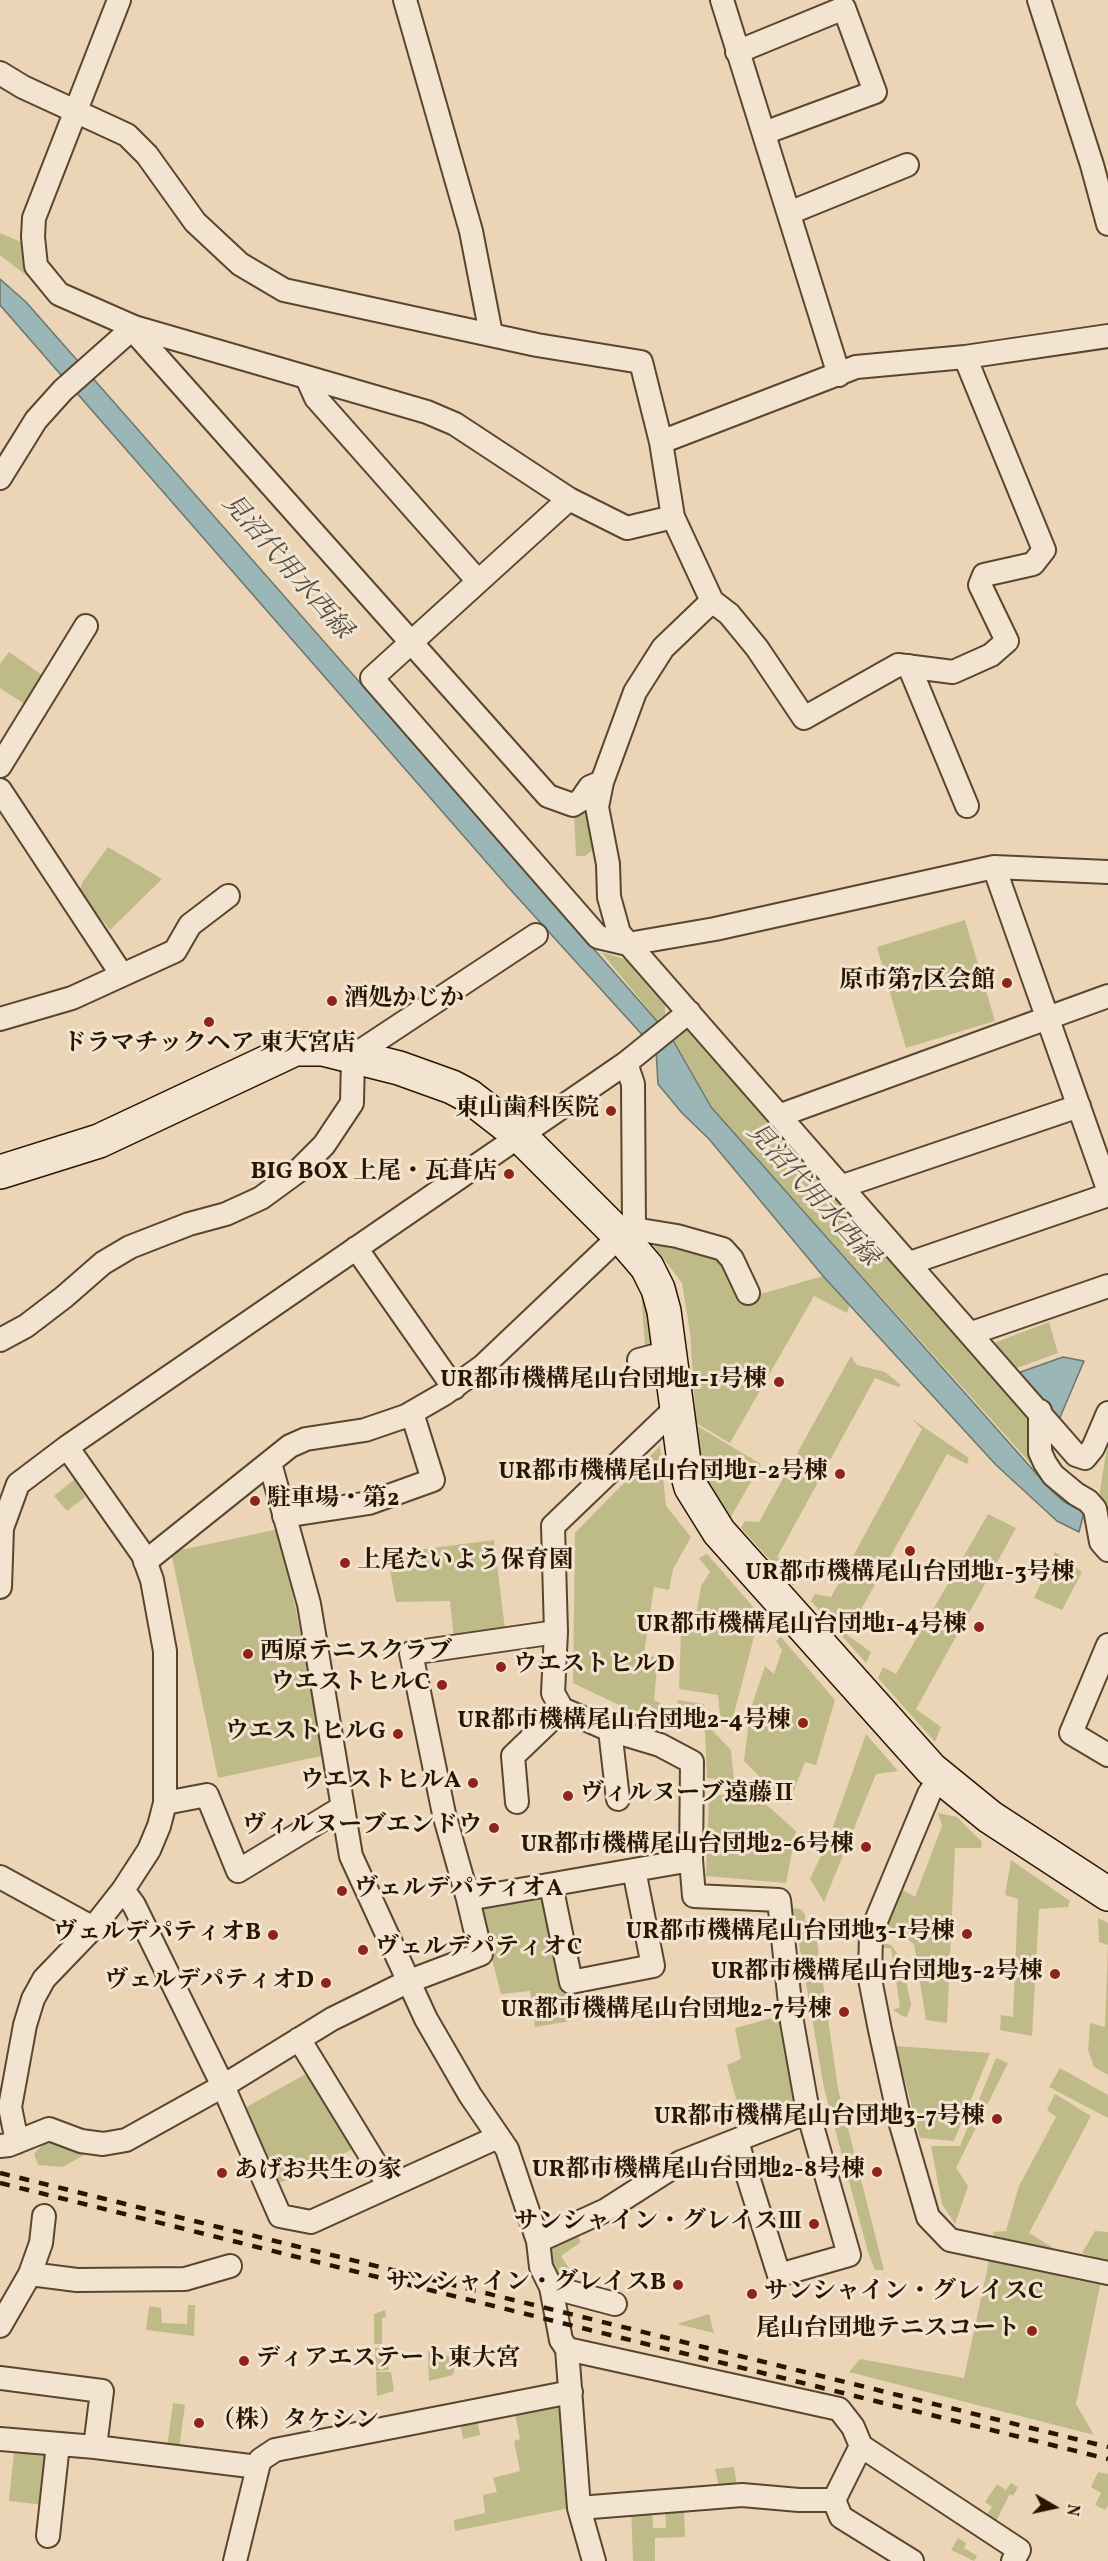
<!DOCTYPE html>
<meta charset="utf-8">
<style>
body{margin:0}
#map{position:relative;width:1108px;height:2561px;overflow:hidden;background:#ebd5b6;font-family:Vollkorn,serif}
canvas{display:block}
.north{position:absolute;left:1024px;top:2477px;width:60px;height:60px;-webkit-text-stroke:4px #f2e4d0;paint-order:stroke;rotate:99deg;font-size:16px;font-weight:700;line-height:24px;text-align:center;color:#281600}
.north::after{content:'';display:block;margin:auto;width:21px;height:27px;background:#281600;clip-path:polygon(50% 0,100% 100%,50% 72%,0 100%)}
</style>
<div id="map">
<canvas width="1108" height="2561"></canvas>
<div class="north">N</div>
</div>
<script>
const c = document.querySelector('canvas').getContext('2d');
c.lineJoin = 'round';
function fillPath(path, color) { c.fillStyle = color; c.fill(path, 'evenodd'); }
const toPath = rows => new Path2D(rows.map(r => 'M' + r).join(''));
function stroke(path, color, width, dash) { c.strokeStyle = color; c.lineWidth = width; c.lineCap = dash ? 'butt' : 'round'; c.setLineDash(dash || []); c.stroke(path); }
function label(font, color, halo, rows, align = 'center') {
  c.font = font + ' Vollkorn,"Noto Serif JP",serif'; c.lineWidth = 6; c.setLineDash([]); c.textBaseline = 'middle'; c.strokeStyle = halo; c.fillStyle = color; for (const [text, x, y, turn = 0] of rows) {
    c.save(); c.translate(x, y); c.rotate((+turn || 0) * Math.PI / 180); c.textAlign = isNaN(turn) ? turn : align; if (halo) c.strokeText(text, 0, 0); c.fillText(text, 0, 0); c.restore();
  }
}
fillPath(toPath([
 [0,233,23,243,35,282,0,255],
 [9,652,42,675,26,705,0,688,0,664],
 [588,797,595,848,585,856,576,856,574,814,585,814],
 [108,847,162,879,110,930,80,892,82,883],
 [965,920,995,1021,906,1048,877,947],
 [601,952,628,960,665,1003,665,1014,657,1020],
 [694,1017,1035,1406,1032,1465,711,1107,671,1037],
 [654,1246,682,1246,720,1259,740,1300,823,1276,850,1303,847,1313,814,1296,730,1443,696,1423,690,1332,682,1283],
 [643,1288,657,1347,645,1348,641,1290],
 [1049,1322,1058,1353,1014,1369,994,1343],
 [851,1356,857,1365,885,1372,901,1385,898,1387,875,1378,777,1557,797,1576,793,1586,741,1528,745,1521,759,1522],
 [912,1419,969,1458,967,1464,947,1454,847,1635,871,1652,866,1663,811,1601,815,1594,831,1597,922,1429],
 [697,1426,761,1464,728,1522,705,1489],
 [1108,1441,1108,1510,1103,1507,1099,1497],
 [660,1446,666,1506,691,1537,673,1569,669,1590,654,1587,644,1654,658,1658,654,1700,660,1703,667,1728,573,1683,575,1533],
 [75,1479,85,1497,67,1511,54,1496],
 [988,1514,1016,1528,916,1709,941,1727,935,1742,878,1678,883,1667,896,1674],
 [279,1529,326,1755,218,1778,171,1552],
 [494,1540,505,1629,454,1639,450,1601,396,1602,387,1554],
 [1055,1552,1082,1572,1062,1610,1034,1598],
 [707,1554,756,1610,757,1625,731,1725,720,1715,718,1695,679,1689,681,1631,694,1628,701,1586,710,1572,699,1558],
 [781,1637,835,1700,816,1765,805,1762,788,1805,744,1761,750,1711,765,1666,774,1674,782,1650,776,1641],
 [677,1700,704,1704,706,1724,731,1750,734,1781,707,1778,705,1732,681,1719],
 [866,1734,898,1771,876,1774,824,1902,810,1879,828,1841],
 [744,1785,796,1831,786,1883,706,1876,709,1794,741,1796],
 [938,1813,957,1817,982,1842,981,1848,955,1848,947,2023,926,2020,914,1944,886,1924,901,1889,915,1897,942,1826],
 [1011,1860,1070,1901,1068,1907,1039,1909,1032,2036,1000,2030,1001,2015,1013,2017,1018,1899,1005,1895],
 [546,1896,571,2021,535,2027,530,1991,501,1994,479,1909],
 [793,1908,800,1909,805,1914,805,1921,818,1928,817,1941,838,2089,884,2270,875,2270,868,2252,824,2088],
 [1098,1918,1108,1923,1108,2075,1094,2067,1088,2050,1090,2023,1105,2027,1108,1945,1099,1942],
 [883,1943,891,1945,902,1961,911,2005,907,2017,902,2016,893,2010,900,2007,891,1948,883,1948],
 [784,2015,799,2103,744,2128,727,2065,741,2059,735,2028],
 [896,2046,990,2053,954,2141,920,2138],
 [996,2058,1008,2063,956,2168,968,2186,955,2224,942,2204,931,2146,960,2146],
 [1060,2068,1108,2095,1108,2118,1049,2087],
 [313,2070,358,2146,305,2175,277,2183,243,2109],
 [1055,2094,1091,2116,1029,2233,1052,2247,1051,2252,996,2240,993,2232,1006,2231,1019,2186,1056,2117,1047,2110],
 [54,2139,89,2152,63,2167,38,2165,34,2154,46,2141,51,2143],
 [1095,2231,1108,2232,1108,2262,1082,2253],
 [576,2233,581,2242,561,2256,575,2277,564,2276,562,2284,543,2250],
 [989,2261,1100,2285,1076,2404,1094,2435,849,2372,860,2359,964,2378],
 [188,2305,195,2305,194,2336,146,2330,149,2306,161,2308,162,2323,187,2324],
 [385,2310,386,2317,382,2318,382,2344,374,2344,374,2314],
 [709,2314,714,2333,677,2324],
 [386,2347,389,2370,376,2371,375,2348],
 [428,2351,456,2358,453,2375,429,2381],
 [376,2372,391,2372,394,2391,377,2396],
 [565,2400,574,2507,455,2531,454,2520,485,2513,483,2495,497,2492,493,2478,520,2471,514,2441,520,2439,514,2410],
 [173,2403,185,2405,179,2449,167,2447],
 [477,2418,480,2435,463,2439,460,2422],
 [19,2448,44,2451,49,2457,45,2505,9,2501,14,2452,18,2453],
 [734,2467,737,2487,719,2487,715,2469],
 [1098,2472,1108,2474,1108,2506,1105,2510,1095,2505,1101,2493,1091,2487],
 [1011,2483,1018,2487,1013,2496,1010,2494,995,2523,983,2520,992,2507,985,2502,997,2484,1006,2490],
 [652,2507,653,2528,666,2528,665,2511,684,2510,685,2537,655,2538,655,2561,633,2561,631,2508],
 [958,2538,966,2543,964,2548,977,2556,974,2561,951,2550]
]), '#bebb89');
const water = toPath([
 [0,279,26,302,671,1037,711,1107,1050,1489,1063,1501,1084,1512,1079,1532,1057,1521,996,1465,823,1276,709,1139,682,1113,658,1084,656,1050,509,888,0,305,0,279],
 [1063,1357,1084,1361,1058,1422,1015,1374,1063,1357]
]);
fillPath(water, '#9bb6b7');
stroke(water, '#6d766e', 1.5);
const street = toPath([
 [119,0,34,218,33,237,36,266,59,294,134,327,427,412,455,424,569,499,627,528,673,517],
 [405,0,471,231,491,334],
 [722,0,839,375],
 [1039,0,1092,165,1108,224],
 [737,52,844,8,875,92,764,133],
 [0,73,23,87,127,135,147,155,195,222,240,264,284,290,537,345,641,362,661,442,673,517,712,601,663,648,635,692,602,782,597,807,608,864,609,897,619,933,1076,1455,1085,1458,1093,1448,1108,1413],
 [789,213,907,165],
 [134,327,141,339,548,796,573,805,581,800,590,787,602,782],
 [307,378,316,398,478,581],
 [661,442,856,367,965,357,1108,336],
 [0,478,36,420,63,390,134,327],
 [569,499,372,678,598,937,628,944,715,929,994,867,1108,872],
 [712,601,729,614,757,648,804,718,898,665,953,672,991,655,1007,641,980,585,984,575,1033,564,1044,550,965,357],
 [909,666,967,806],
 [0,766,86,626],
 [0,790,122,975],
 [994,867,1108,1189],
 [0,1019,72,998,175,951,190,925,228,896],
 [781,1115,1108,996],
 [843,1186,1079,1106],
 [634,1229,677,1236,723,1249,732,1259,748,1293],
 [623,1239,634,1229,633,1084,626,1063],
 [356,1248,454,1388],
 [910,1263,1108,1195],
 [972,1333,1108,1286],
 [0,1340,26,1326,64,1297,103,1263,130,1247,189,1224,226,1214,261,1198,298,1171,324,1145,352,1103,353,1056,536,935],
 [639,1360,669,1352],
 [676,1408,553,1526,556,1632,553,1693,562,1709,610,1730,660,1745,692,1762,691,1860,694,1896,779,1900,792,2022,808,2112,849,2255,779,2275,737,2142],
 [1040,1411,1040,1452,1045,1463,1053,1475,1076,1494,1088,1501,1095,1509,1101,1542,1108,1550],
 [270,1463,309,1604,351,1856,426,2019,470,2095,507,2149,538,2241,541,2267,551,2287,561,2340,567,2349,579,2508,594,2561],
 [284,1516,369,1503,433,1480,412,1413],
 [145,1562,290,1446,306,1439,365,1430,406,1416,444,1394,483,1366,620,1236],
 [0,1587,2,1528,18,1484,67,1447,626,1063,689,1012],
 [1108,1645,1071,1733,1108,1755],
 [610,1730,618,1799],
 [940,1777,929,1794,871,1933,870,1979,880,2030,900,2121,928,2217,950,2240,1108,2273],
 [517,1802,513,1756,562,1709],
 [165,1803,207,1795,238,1871,343,1807],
 [0,1877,93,1928],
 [551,1885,571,1982,653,1966,634,1870],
 [123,1890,134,1905,223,2086,280,2216,311,2222,498,2137],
 [468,1899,444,1814,411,1653,556,1632],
 [299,2039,389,2186],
 [17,2142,10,2107,25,2025,33,1999,44,1979,93,1928,123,1890,149,1850,159,1826,165,1803,165,1651,152,1580,143,1555,67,1447],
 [0,2146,9,2145,49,2129,81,2141,103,2144,126,2140,223,2086,332,2019,407,1982,481,1954,468,1899,691,1860],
 [538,2241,606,2210,681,2162,808,2112],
 [30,2274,77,2280,185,2279,230,2266],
 [551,2287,615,2304],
 [0,2326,30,2274,41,2243,44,2216],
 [567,2349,839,2409,853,2427,861,2446,1019,2550,1013,2561],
 [0,2378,102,2391,95,2447],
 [0,2439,95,2447,258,2467,235,2561],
 [258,2467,260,2460,275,2450,571,2392],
 [834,2500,841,2517,912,2561],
 [579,2508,742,2495,799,2500,834,2500,861,2446],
 [48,2536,58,2444]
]);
const secondary = toPath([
 [0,1172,99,1141,295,1049,323,1049,399,1068,452,1087,469,1096,519,1135,623,1239,647,1267,658,1289,664,1311,684,1462,691,1487,719,1532,931,1769,990,1817,1108,1894]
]);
stroke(street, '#59462e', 26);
stroke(secondary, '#281600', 36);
stroke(street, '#f2e4d0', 22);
stroke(secondary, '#f2e4d0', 33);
stroke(toPath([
 [0,2173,1108,2447],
 [0,2183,1108,2459]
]), '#281600', 4.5, [10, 10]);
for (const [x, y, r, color] of [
 [1007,983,6,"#8f2418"],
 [332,1001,6,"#8f2418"],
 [209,1022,6,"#8f2418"],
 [611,1111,6,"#8f2418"],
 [509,1174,6,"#8f2418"],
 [779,1382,6,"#8f2418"],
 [840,1474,6,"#8f2418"],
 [255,1501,6,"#8f2418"],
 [910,1551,6,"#8f2418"],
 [345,1563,6,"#8f2418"],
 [979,1627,6,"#8f2418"],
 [248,1654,6,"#8f2418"],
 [501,1667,6,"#8f2418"],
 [442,1685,6,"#8f2418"],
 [803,1723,6,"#8f2418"],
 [398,1734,6,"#8f2418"],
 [473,1783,6,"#8f2418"],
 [568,1796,6,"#8f2418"],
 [494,1828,6,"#8f2418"],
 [866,1847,6,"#8f2418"],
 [342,1891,6,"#8f2418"],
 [967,1934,6,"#8f2418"],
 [273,1935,6,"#8f2418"],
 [363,1950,6,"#8f2418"],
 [1055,1974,6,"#8f2418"],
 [326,1983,6,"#8f2418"],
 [844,2012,6,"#8f2418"],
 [997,2119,6,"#8f2418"],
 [877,2172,6,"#8f2418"],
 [222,2173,6,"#8f2418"],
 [814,2224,6,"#8f2418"],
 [678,2285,6,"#8f2418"],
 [752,2294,6,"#8f2418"],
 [1032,2331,6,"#8f2418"],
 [244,2361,6,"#8f2418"],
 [199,2423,6,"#8f2418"]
]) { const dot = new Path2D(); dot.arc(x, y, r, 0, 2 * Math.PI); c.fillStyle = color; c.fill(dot); stroke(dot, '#f2e4d0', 2); }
label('bold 24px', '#281600', '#f2e4d0', [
 ["原市第7区会館",995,983],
 ["酒処かじか",344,1001,"left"],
 ["ドラマチックヘア 東大宮店",209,1046,"center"],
 ["東山歯科医院",599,1111],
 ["BIG BOX 上尾・瓦葺店",497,1174],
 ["UR都市機構尾山台団地1-1号棟",767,1382],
 ["UR都市機構尾山台団地1-2号棟",828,1474],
 ["駐車場・第2",267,1501,"left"],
 ["上尾たいよう保育園",357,1563,"left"],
 ["UR都市機構尾山台団地1-3号棟",910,1575,"center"],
 ["UR都市機構尾山台団地1-4号棟",967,1627],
 ["西原テニスクラブ",260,1654,"left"],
 ["ウエストヒルD",513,1667,"left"],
 ["ウエストヒルC",430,1685],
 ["UR都市機構尾山台団地2-4号棟",791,1723],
 ["ウエストヒルG",386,1734],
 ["ウエストヒルA",461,1783],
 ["ヴィルヌーブ遠藤Ⅱ",580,1796,"left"],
 ["ヴィルヌーブエンドウ",482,1828],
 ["UR都市機構尾山台団地2-6号棟",854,1847],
 ["ヴェルデパティオA",354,1891,"left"],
 ["UR都市機構尾山台団地3-1号棟",955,1934],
 ["ヴェルデパティオB",261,1935],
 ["ヴェルデパティオC",375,1950,"left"],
 ["UR都市機構尾山台団地3-2号棟",1043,1974],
 ["ヴェルデパティオD",314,1983],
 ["UR都市機構尾山台団地2-7号棟",832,2012],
 ["UR都市機構尾山台団地3-7号棟",985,2119],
 ["UR都市機構尾山台団地2-8号棟",865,2172],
 ["あげお共生の家",234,2173,"left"],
 ["サンシャイン・グレイスⅢ",802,2224],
 ["サンシャイン・グレイスB",666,2285],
 ["サンシャイン・グレイスC",764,2294,"left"],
 ["尾山台団地テニスコート",1020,2331],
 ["ディアエステート東大宮",256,2361,"left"],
 ["（株）タケシン",211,2423,"left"]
], 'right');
label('italic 26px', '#504e40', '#f2e4d0', [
 ["見沼代用水西緑",285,568,49],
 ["見沼代用水西縁",811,1196,48]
]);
</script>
